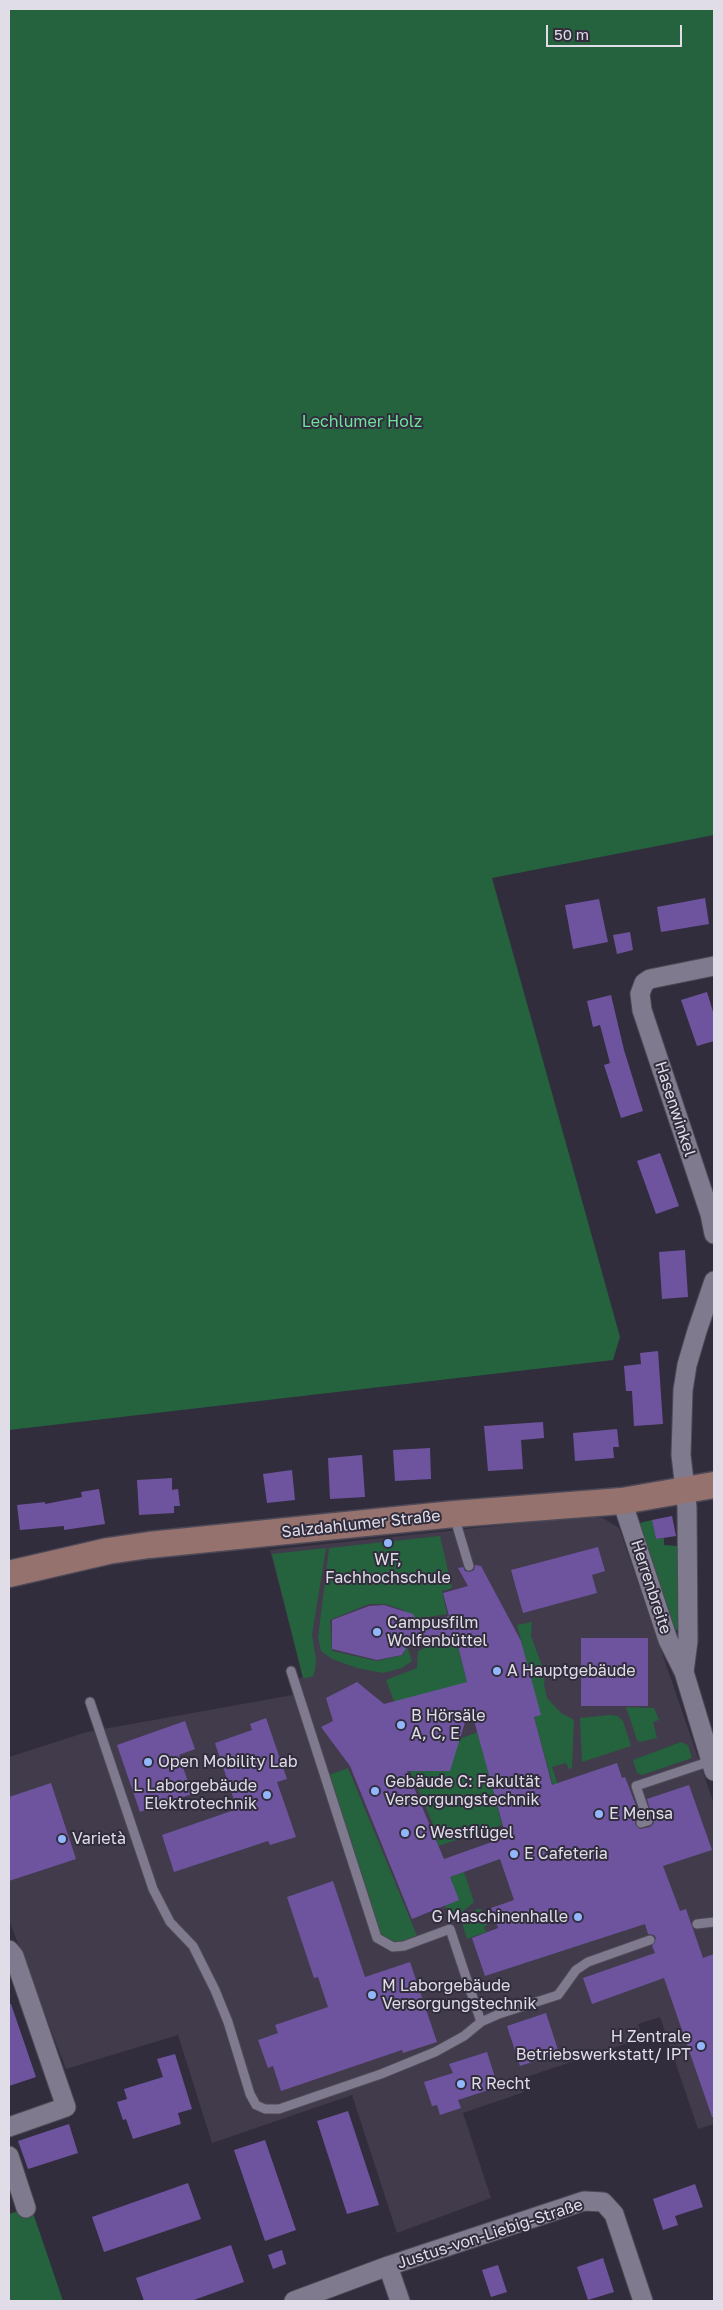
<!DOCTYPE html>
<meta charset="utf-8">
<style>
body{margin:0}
#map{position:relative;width:723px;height:2310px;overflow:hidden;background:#322d3d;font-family:"Golos Text",sans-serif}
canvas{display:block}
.frame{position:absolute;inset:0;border:10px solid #e0dde8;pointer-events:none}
.scale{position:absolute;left:546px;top:25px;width:136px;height:22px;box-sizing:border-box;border:2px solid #e0dde8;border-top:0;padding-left:6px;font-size:15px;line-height:18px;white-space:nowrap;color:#e0dde8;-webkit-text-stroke:4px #322d3d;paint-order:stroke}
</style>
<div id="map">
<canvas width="723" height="2310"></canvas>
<div class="frame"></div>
<div class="scale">50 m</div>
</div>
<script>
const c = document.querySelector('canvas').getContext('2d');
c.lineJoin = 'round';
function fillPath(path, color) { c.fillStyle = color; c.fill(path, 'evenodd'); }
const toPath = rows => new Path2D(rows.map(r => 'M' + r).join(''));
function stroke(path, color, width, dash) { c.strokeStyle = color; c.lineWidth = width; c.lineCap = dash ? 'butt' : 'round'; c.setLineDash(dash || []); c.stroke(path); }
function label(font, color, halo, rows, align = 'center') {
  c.font = font + ' "Golos Text",sans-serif'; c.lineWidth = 4; c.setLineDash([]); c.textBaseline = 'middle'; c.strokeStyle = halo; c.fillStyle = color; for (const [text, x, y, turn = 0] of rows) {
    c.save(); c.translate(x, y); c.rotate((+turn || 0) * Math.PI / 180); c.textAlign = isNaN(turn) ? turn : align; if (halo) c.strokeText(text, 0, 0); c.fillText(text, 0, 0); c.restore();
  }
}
fillPath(toPath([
 [588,1516,603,1518,619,1528,714,1804,714,2124,698,2129,660,2017,638,2024,643,2038,520,2079,524,2092,463,2113,491,2198,397,2233,352,2095,212,2143,178,2035,66,2069,9,1920,9,1757,87,1732,298,1694,294,1681,303,1677,270,1550]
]), '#413b4c');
fillPath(toPath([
 [9,9,714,9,714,835,492,878,620,1337,613,1360,9,1430],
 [652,1520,656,1539,664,1538,664,1545,677,1546,678,1549,678,1629,675,1631,672,1631,632,1525],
 [440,1536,452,1588,442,1591,447,1614,409,1620,404,1610,385,1604,369,1604,330,1620,332,1651,377,1661,403,1655,407,1646,412,1661,402,1668,383,1673,357,1668,332,1659,321,1651,318,1638,329,1548],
 [326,1548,312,1635,316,1659,315,1670,313,1676,307,1678,303,1678,272,1554],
 [532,1622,531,1636,545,1674,544,1684,547,1698,561,1713,574,1720,572,1768,569,1769,566,1763,552,1767,558,1785,553,1786,534,1717,540,1715,517,1625],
 [455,1636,473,1705,394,1701,386,1680,417,1668,418,1651,425,1648,424,1642,439,1641],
 [626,1707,654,1708,659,1720,653,1722,657,1738,640,1742,637,1740],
 [610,1715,618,1716,623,1721,631,1746,582,1762,580,1718],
 [478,1732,502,1825,438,1846,436,1831,405,1759],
 [681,1742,688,1745,692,1758,642,1775,637,1773,633,1760],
 [348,1768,411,1921,418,1939,397,1944,378,1933,329,1775],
 [464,1872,474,1902,459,1915,450,1918,445,1905,450,1877],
 [477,1909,481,1909,487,1925,484,1927,486,1932,467,1939,462,1923],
 [31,2207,63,2301,9,2301,9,2214]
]), '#24633e');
fillPath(toPath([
 [705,898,709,924,661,932,657,907],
 [599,899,608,942,573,949,565,905],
 [630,932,633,950,617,954,613,935],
 [707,992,714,1015,714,1041,697,1046,681,1000],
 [611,995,624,1050,643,1111,621,1118,604,1065,610,1063,600,1025,593,1027,587,1001],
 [660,1153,679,1206,656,1214,637,1161],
 [685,1250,688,1297,662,1299,659,1252],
 [658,1351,663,1424,634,1426,632,1391,626,1391,624,1366,641,1364,640,1353],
 [543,1422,544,1438,521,1440,523,1469,488,1471,484,1426],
 [617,1429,619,1447,613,1447,614,1458,575,1461,573,1433],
 [430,1448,431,1479,395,1481,393,1450],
 [362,1455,365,1497,330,1499,328,1458],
 [292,1470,295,1500,267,1503,263,1474],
 [172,1478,172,1490,178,1489,180,1506,174,1506,174,1513,139,1515,137,1480],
 [99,1489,105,1524,64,1530,64,1526,20,1530,17,1505,45,1502,45,1504,82,1497,81,1492],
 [672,1516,676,1536,656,1539,652,1520],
 [598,1547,605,1571,592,1575,597,1593,523,1613,511,1570],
 [475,1565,481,1566,521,1641,541,1715,534,1717,552,1785,617,1763,622,1778,625,1777,635,1803,640,1817,636,1819,635,1824,640,1829,650,1827,654,1823,647,1799,689,1785,712,1850,663,1866,680,1911,686,1909,703,1958,714,1954,714,2117,712,2117,664,1978,592,2004,583,1978,655,1953,652,1946,656,1938,654,1935,648,1934,645,1924,485,1976,472,1938,498,1928,491,1908,514,1900,500,1859,450,1877,459,1900,412,1919,350,1766,321,1727,333,1721,326,1698,357,1682,384,1704,467,1682,455,1634,439,1641,410,1642,402,1655,377,1660,332,1649,332,1620,369,1606,384,1605,413,1614,417,1621,431,1621,449,1616,443,1593,468,1586,458,1568,463,1567,465,1571,470,1572,474,1570],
 [470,1706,506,1837,444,1859,407,1771,450,1771],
 [581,1638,648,1638,648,1706,581,1706],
 [266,1718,287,1779,277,1782,296,1837,270,1845,268,1841,174,1872,162,1835,237,1809,215,1743,252,1730,250,1724],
 [185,1721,195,1749,179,1755,192,1794,140,1812,117,1745],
 [51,1783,76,1859,9,1881,9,1797],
 [333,1881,365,1977,410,1962,437,2042,403,2053,402,2050,281,2091,273,2066,268,2068,258,2040,278,2033,275,2025,328,2007,318,1977,314,1978,287,1897],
 [9,2004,11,2004,36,2077,9,2086],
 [546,2013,559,2053,520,2066,507,2026],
 [487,2052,498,2087,458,2100,461,2108,440,2115,437,2105,432,2106,424,2082,453,2073,449,2064],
 [175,2054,192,2109,178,2113,181,2124,133,2139,126,2119,123,2120,117,2102,127,2099,124,2089,163,2077,157,2059],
 [348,2111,379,2205,347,2214,317,2121],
 [69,2124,78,2153,28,2169,18,2141],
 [265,2140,296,2230,265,2241,234,2150],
 [188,2183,201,2219,104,2252,92,2217],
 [695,2184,703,2207,675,2216,678,2225,663,2230,653,2199],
 [231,2245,244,2282,191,2301,144,2301,136,2278],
 [282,2250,286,2264,273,2269,268,2255],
 [603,2258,614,2292,588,2300,577,2267],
 [498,2265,507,2292,491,2297,482,2270]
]), '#6e549f');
const lane = toPath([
 [454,1516,469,1566],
 [291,1671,377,1938,393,1947,404,1946,450,1929,481,2022],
 [90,1702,153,1889,170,1922,193,1946,215,1990,228,2022,250,2094,256,2105,265,2109,279,2109,381,2074,435,2052,464,2036,481,2022,499,2014,558,1995,576,1970,588,1962,650,1940],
 [641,1823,648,1821,636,1786,711,1761],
 [697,1924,714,1922]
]);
const street = toPath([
 [714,966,650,979,644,983,640,994,642,1010,710,1214,714,1234],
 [622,1501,668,1640,684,1672,714,1771],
 [684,1672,688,1641,687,1507,681,1455,683,1390,687,1365,697,1331,714,1281],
 [9,1950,14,1956,66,2107,9,2127],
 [9,2156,26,2208],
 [388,2266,400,2301],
 [294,2301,388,2266,584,2201,603,2202,614,2214,643,2301]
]);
const secondary = toPath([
 [9,1574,108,1551,149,1545,454,1514,622,1501,714,1485]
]);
stroke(lane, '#4d4957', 11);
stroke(street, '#4d4957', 21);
stroke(secondary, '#4d4957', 29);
stroke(lane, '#7f7a8d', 9);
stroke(street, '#7f7a8d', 19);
stroke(secondary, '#95726e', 26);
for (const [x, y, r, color] of [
 [388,1543,5,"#93b7fd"],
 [377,1632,5,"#93b7fd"],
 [497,1671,5,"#93b7fd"],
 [401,1725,5,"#93b7fd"],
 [148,1762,5,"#93b7fd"],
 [375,1791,5,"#93b7fd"],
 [267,1795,5,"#93b7fd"],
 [599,1814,5,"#93b7fd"],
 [405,1833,5,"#93b7fd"],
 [62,1839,5,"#93b7fd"],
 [514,1854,5,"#93b7fd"],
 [578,1917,5,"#93b7fd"],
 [372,1995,5,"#93b7fd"],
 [701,2046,5,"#93b7fd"],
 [461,2084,5,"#93b7fd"]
]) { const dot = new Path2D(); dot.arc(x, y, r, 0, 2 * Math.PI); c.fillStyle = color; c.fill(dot); stroke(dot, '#322d3d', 2); }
label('16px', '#6de49c', '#322d3d', [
 ["Lechlumer Holz",362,422]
]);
label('16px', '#e0dde8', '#322d3d', [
 ["Hasenwinkel",675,1109,72],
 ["Salzdahlumer Straße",361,1524,-6],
 ["Herrenbreite",651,1587,72],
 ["Justus-von-Liebig-Straße",490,2234,-18]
]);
label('16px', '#e0dde8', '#322d3d', [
 ["WF,",388,1560,"center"],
 ["Fachhochschule",388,1578,"center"],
 ["Campusfilm",387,1623],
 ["Wolfenbüttel",387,1641],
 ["A Hauptgebäude",507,1671],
 ["B Hörsäle",411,1716],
 ["A, C, E",411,1734],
 ["Open Mobility Lab",158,1762],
 ["Gebäude C: Fakultät",385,1782],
 ["Versorgungstechnik",385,1800],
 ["L Laborgebäude",257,1786,"right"],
 ["Elektrotechnik",257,1804,"right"],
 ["E Mensa",609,1814],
 ["C Westflügel",415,1833],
 ["Varietà",72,1839],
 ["E Cafeteria",524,1854],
 ["G Maschinenhalle",568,1917,"right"],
 ["M Laborgebäude",382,1986],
 ["Versorgungstechnik",382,2004],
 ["H Zentrale",691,2037,"right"],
 ["Betriebswerkstatt/ IPT",691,2055,"right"],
 ["R Recht",471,2084]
], 'left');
</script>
